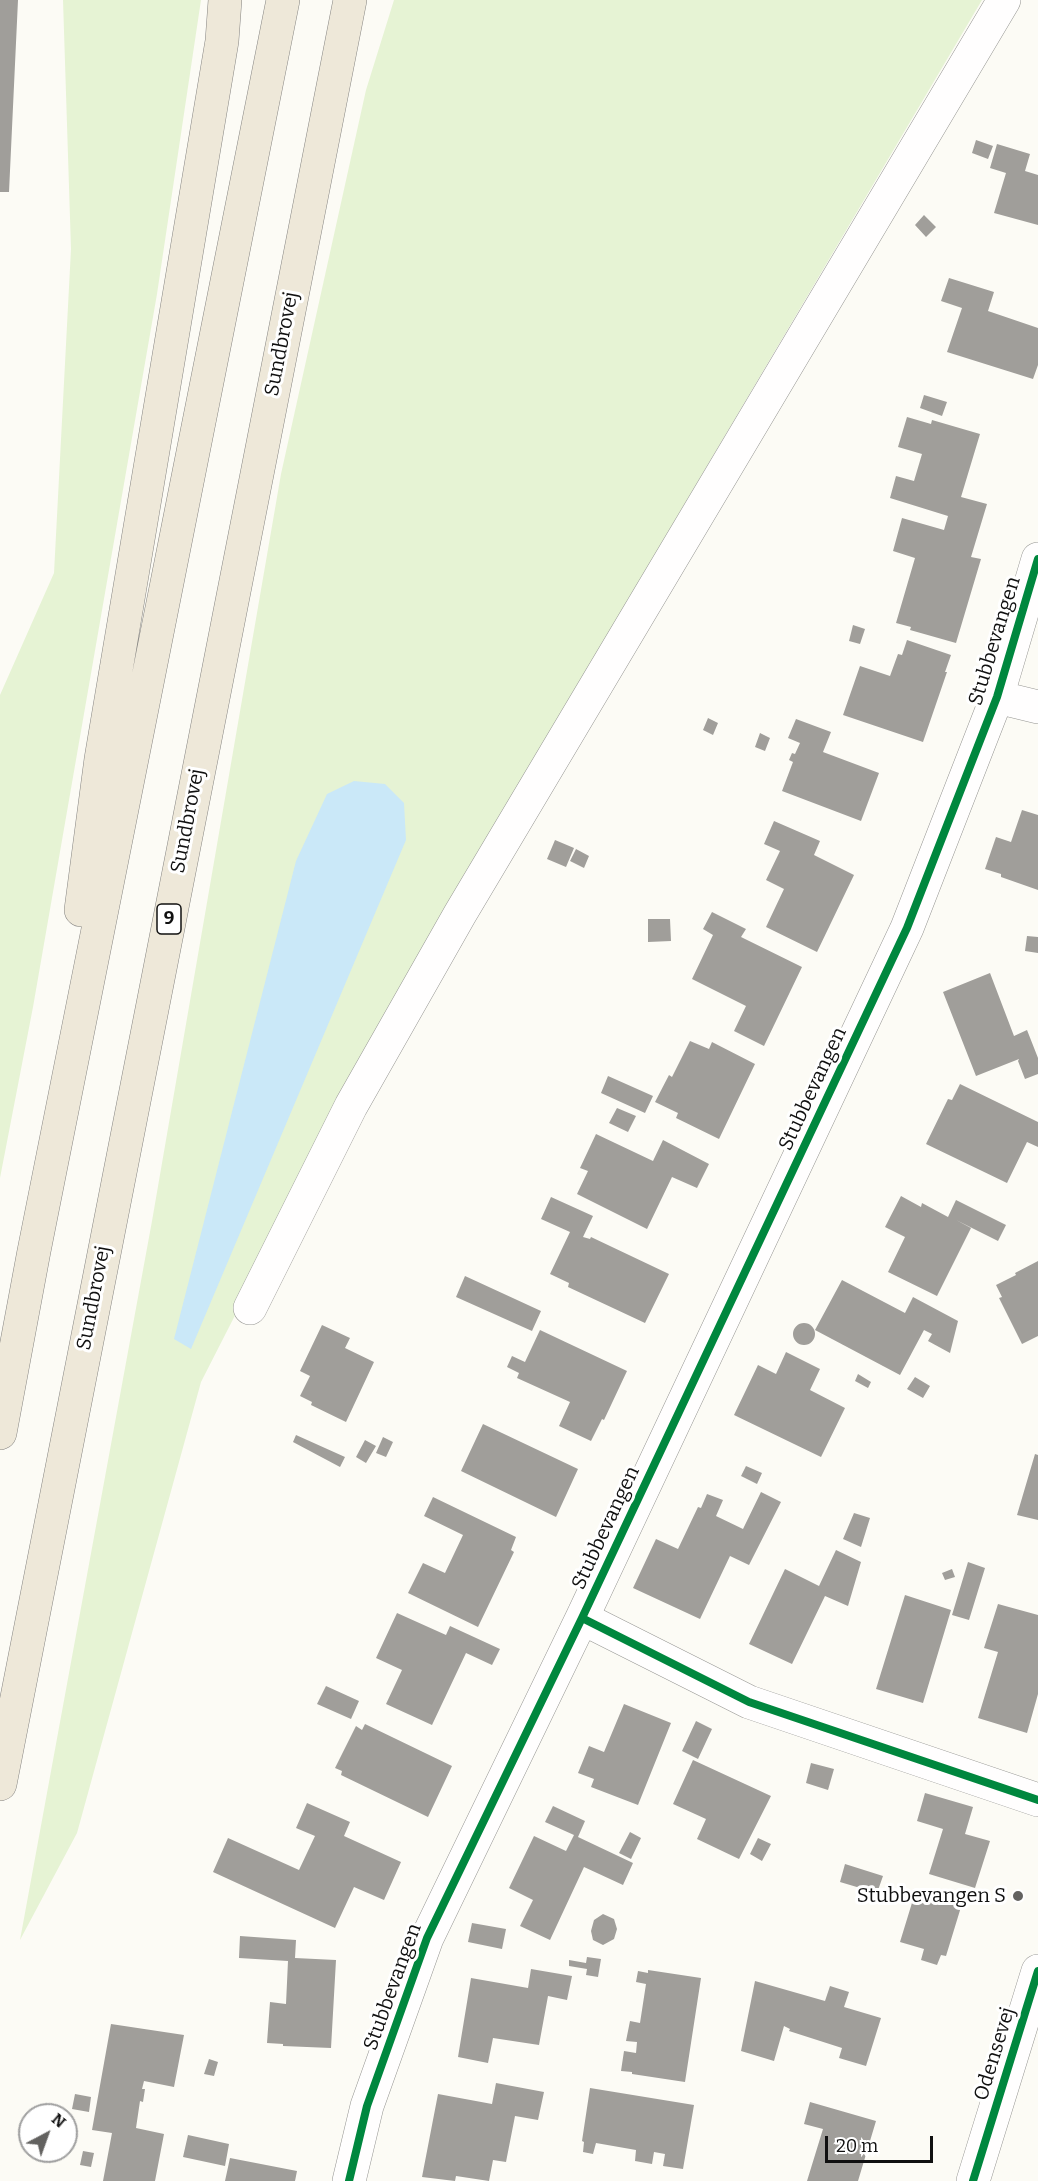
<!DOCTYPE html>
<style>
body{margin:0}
#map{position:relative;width:1038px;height:2181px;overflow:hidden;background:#fcfbf5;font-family:Bitter,serif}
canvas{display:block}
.north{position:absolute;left:18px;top:2103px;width:60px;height:60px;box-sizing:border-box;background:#fff;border:2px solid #9f9f9f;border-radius:50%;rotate:41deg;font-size:16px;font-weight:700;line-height:24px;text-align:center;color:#101010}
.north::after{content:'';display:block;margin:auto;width:21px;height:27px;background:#636260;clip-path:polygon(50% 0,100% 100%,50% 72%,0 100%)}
.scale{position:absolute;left:825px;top:2136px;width:108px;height:27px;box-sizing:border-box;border:3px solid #101010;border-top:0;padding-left:8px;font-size:18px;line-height:21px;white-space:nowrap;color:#101010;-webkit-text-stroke:4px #fff;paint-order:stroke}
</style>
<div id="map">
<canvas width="1038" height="2181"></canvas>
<div class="north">N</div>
<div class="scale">20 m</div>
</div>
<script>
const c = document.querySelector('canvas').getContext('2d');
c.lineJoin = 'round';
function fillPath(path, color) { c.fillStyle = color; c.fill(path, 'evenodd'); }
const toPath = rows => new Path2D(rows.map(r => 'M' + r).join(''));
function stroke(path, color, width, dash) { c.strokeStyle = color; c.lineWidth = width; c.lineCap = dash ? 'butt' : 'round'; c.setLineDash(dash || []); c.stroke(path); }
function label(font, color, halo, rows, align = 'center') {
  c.font = font + ' Bitter,serif'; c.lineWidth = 6; c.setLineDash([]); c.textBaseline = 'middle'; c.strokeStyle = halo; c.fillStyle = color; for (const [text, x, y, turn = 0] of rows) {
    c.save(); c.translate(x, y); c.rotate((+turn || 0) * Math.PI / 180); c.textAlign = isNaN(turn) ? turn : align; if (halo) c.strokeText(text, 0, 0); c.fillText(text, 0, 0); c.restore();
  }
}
fillPath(toPath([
 [63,0,201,0,157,294,33,1007,0,1178,0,695,54,573,71,249],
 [394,0,982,0,422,949,201,1382,77,1833,20,1940,152,1221,281,474,366,90]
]), '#e6f3d4');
fillPath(toPath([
 [354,781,385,784,404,803,406,840,191,1349,174,1339,296,861,327,794]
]), '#cae8f8');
fillPath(toPath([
 [0,0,18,0,9,192,0,192],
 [976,140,993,146,988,159,972,153],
 [997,144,1030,154,1025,171,1038,175,1038,225,994,213,1006,173,990,168],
 [924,215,936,227,926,237,915,225],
 [949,278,994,292,988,311,1038,328,1038,365,1033,379,947,352,962,308,941,301],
 [924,395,947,402,942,416,920,408],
 [907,417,931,424,932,420,980,434,961,497,987,504,971,557,981,559,956,643,910,630,911,627,896,623,915,558,893,551,902,518,944,530,948,516,890,498,896,476,914,481,922,454,898,447],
 [853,625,865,629,860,644,849,641],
 [907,640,951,655,945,672,947,672,923,742,843,715,860,666,890,676,898,654,902,655],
 [708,718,718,723,713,735,703,730],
 [796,719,831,732,823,752,879,773,861,821,782,791,793,762,789,760,792,753,795,754,800,743,788,738],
 [760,733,770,738,765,751,755,747],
 [1022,810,1038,815,1038,890,1001,877,1001,874,985,869,996,837,1011,842],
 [774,821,820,841,814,855,854,875,817,952,766,927,784,889,766,880,780,851,764,844],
 [555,840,574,848,566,867,547,859],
 [576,849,589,856,584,868,570,861],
 [712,912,746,929,741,937,802,967,764,1046,734,1031,746,1006,692,979,713,935,703,929],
 [648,919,670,919,671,941,648,942],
 [1027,936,1038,937,1038,953,1025,951],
 [990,973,1014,1036,1027,1030,1038,1058,1038,1074,1025,1079,1018,1061,1019,1059,976,1076,943,992],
 [690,1041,709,1049,712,1042,755,1064,719,1139,676,1118,678,1113,655,1102,669,1075,672,1077],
 [608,1076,653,1096,645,1113,601,1093],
 [960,1084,1038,1122,1038,1147,1027,1142,1007,1183,926,1144,948,1099,952,1100],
 [617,1108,636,1116,628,1132,609,1123],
 [596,1134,653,1161,663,1140,709,1164,697,1188,672,1177,647,1229,577,1194,588,1171,580,1168],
 [901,1196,921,1207,922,1203,948,1217,956,1200,1006,1225,998,1241,956,1220,971,1228,937,1296,888,1272,905,1237,885,1227],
 [551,1197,593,1216,583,1237,590,1239,591,1237,669,1274,645,1323,568,1287,569,1283,550,1274,570,1232,541,1219],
 [1038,1261,1038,1336,1022,1344,999,1298,1002,1297,996,1285,1016,1275,1015,1273],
 [465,1276,541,1311,532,1331,456,1297],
 [842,1280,905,1313,913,1297,958,1321,950,1353,928,1341,932,1334,924,1330,900,1375,815,1330],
 '793 1334a11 11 0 1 1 22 0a11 11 0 1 1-22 0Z',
 [322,1325,350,1338,345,1348,374,1362,346,1422,311,1405,312,1402,300,1396,310,1376,300,1371],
 [540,1330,627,1371,604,1420,602,1419,591,1441,559,1426,570,1402,517,1378,519,1373,507,1367,512,1356,525,1362],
 [786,1352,820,1369,810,1390,845,1408,821,1457,734,1415,758,1365,776,1374],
 [858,1374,871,1382,868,1388,855,1381],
 [915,1377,930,1386,923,1398,907,1389],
 [483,1424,578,1469,556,1517,461,1471],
 [296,1435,345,1457,340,1467,293,1442],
 [383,1437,393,1442,386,1457,376,1453],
 [365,1440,376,1446,366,1463,356,1457],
 [1035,1454,1038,1455,1038,1520,1017,1515],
 [746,1466,762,1473,757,1484,741,1476],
 [761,1492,781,1502,749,1565,730,1556,700,1619,633,1588,656,1539,678,1549,698,1507,701,1508,707,1494,723,1500,716,1516,743,1529],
 [433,1497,516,1537,511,1550,514,1552,478,1627,408,1593,423,1563,445,1573,463,1535,424,1516],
 [854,1513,870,1518,861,1547,843,1539],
 [836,1550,861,1562,848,1606,825,1596,792,1664,749,1644,785,1569,819,1586],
 [968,1562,985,1568,969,1620,952,1615],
 [952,1569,955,1577,945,1580,942,1573],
 [905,1595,951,1610,923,1703,876,1689],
 [998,1604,1038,1615,1038,1694,1027,1733,978,1718,998,1652,984,1648],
 [397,1613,446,1635,450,1626,500,1649,492,1665,466,1653,432,1725,386,1704,402,1670,376,1658],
 [326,1686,359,1701,351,1719,317,1704],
 [624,1704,671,1723,638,1805,591,1787,594,1779,578,1773,589,1746,604,1752],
 [696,1721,712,1729,698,1759,682,1751],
 [365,1724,452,1766,428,1817,341,1775,342,1771,335,1768,356,1726,362,1730],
 [693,1760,771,1796,739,1859,697,1839,706,1819,673,1804],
 [811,1763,834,1769,828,1790,806,1783],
 [925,1793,973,1807,965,1834,990,1841,975,1888,929,1874,943,1829,917,1821],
 [307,1803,350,1822,344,1836,401,1862,384,1900,354,1887,335,1928,213,1872,228,1838,299,1870,315,1836,296,1828],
 [553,1806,585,1821,578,1837,633,1863,623,1885,584,1867,550,1940,520,1926,533,1900,509,1888,534,1836,566,1851,574,1835,545,1822],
 [630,1832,641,1838,631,1859,619,1853],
 [758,1838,771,1844,762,1861,750,1854],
 [845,1864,883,1876,877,1893,840,1882],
 [915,1893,961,1907,946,1956,941,1955,937,1965,921,1960,924,1949,900,1942],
 [603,1914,614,1919,617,1929,614,1939,603,1945,593,1940,591,1931,594,1920],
 [472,1923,506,1929,502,1949,468,1942],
 [240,1936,296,1940,295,1958,336,1960,331,2048,283,2046,283,2044,267,2043,270,2002,286,2004,288,1961,239,1958],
 [587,1957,601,1959,598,1977,586,1975,587,1969,569,1966,569,1960,586,1963],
 [531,1969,572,1976,567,2000,548,1996,539,2045,493,2038,488,2063,458,2057,471,1978,528,1988],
 [648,1970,701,1978,685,2082,632,2074,632,2072,621,2071,624,2051,636,2053,637,2042,626,2041,630,2021,640,2023,646,1984,636,1982,638,1971,648,1973],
 [755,1981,825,2001,830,1986,849,1992,844,2007,881,2018,866,2066,839,2058,842,2048,789,2031,790,2029,784,2026,774,2061,741,2051],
 [111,2024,184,2035,174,2087,144,2081,142,2089,145,2089,143,2102,140,2101,136,2128,164,2134,155,2181,103,2181,112,2133,92,2130],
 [209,2059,218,2062,214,2076,204,2074],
 [496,2083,544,2092,538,2120,515,2116,506,2162,493,2160,489,2181,456,2176,455,2181,422,2177,438,2094,492,2104],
 [590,2088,694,2105,683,2169,663,2166,665,2154,654,2152,652,2164,635,2161,636,2150,596,2143,593,2154,583,2152,584,2142,582,2141],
 [75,2094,91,2097,89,2112,72,2109],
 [810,2102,876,2121,858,2181,807,2181,823,2129,804,2124],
 [38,2105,56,2111,55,2115,35,2115],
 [188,2135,229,2144,225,2166,183,2157],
 [83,2151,94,2153,91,2167,80,2165],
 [230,2158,297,2171,295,2181,225,2181]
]), '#a09e9a');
const minor = toPath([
 [997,697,1038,707],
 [250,1308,351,1106,460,914,1004,0],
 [582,1618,749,1702,1038,1800],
 [349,2181,367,2106,427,1938,582,1618,907,928,997,697,1038,559],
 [973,2181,1038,1971]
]);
const major = toPath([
 [81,910,101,759,222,41,225,0],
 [0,1433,34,1251,283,0],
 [0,1784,350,0]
]);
stroke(minor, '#969693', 34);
stroke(major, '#848380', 34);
stroke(minor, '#fffefe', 33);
stroke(major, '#eee8d9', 33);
stroke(toPath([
 [582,1618,749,1702,1038,1800],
 [349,2181,367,2106,427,1938,582,1618,907,928,997,697,1038,559],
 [973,2181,1038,1971]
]), '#00873e', 8);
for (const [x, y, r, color] of [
 [1018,1896,6,"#636260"]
]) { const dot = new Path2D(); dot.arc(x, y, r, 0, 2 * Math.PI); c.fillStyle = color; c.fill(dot); stroke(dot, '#fff', 2); }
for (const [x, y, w] of [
 [169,919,24]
]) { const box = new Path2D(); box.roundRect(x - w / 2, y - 15, w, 30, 4.5); c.fillStyle = '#fff'; c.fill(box); stroke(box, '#101010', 1.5); }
label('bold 18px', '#101010', null, [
 ["9",169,919]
]);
label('20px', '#101010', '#fff', [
 ["Sundbrovej",282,344,-79],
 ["Stubbevangen",995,641,-73],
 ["Sundbrovej",188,821,-79],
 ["Stubbevangen",813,1089,-65],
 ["Sundbrovej",94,1298,-79],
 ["Stubbevangen",606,1528,-65],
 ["Stubbevangen",393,1987,-70],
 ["Odensevej",995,2054,-73]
]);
label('20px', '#101010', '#fff', [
 ["Stubbevangen S",1006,1896]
], 'right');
</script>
